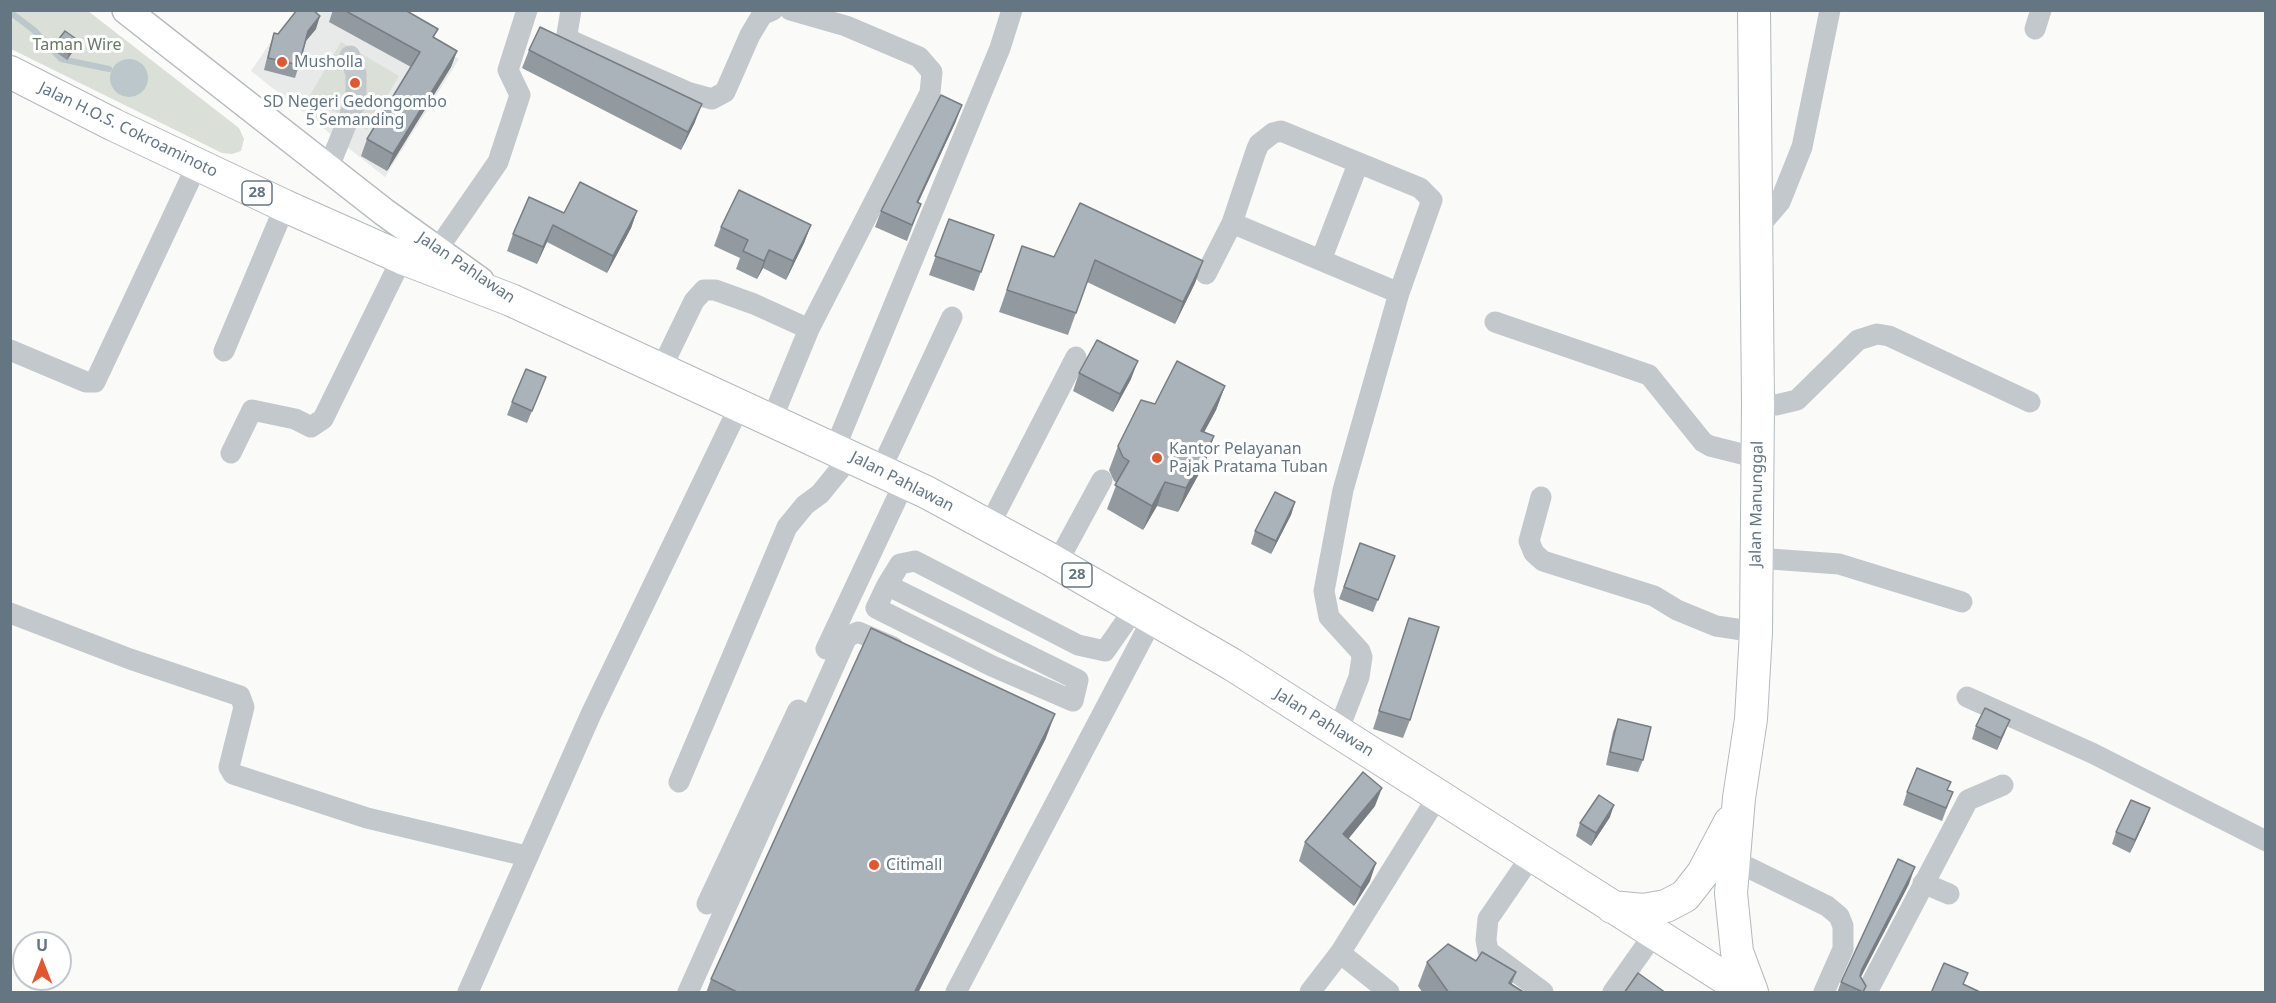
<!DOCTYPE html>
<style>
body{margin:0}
#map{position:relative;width:2276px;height:1003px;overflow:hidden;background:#fafaf8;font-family:"Noto Sans",sans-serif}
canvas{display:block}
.frame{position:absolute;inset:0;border:12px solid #657683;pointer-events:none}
.north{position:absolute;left:12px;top:931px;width:60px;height:60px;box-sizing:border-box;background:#fff;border:2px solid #c1c8cd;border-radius:50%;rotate:0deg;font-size:16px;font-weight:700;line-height:24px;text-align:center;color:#657683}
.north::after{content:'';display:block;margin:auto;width:21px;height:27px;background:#e4572e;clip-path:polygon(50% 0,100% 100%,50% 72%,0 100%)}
</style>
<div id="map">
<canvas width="2276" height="1003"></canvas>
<div class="frame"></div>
<div class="north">U</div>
</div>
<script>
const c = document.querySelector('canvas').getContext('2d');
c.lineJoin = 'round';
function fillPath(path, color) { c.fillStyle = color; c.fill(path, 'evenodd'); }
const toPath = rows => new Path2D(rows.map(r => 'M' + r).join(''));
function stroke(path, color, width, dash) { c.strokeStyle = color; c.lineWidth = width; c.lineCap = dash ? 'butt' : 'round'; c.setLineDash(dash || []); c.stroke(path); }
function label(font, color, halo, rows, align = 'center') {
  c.font = font + ' "Noto Sans",sans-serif'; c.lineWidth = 6; c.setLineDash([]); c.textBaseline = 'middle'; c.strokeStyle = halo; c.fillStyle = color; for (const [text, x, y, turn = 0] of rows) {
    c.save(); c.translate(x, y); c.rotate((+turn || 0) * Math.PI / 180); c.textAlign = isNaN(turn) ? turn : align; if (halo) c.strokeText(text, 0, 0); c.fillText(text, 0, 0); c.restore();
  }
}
fillPath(toPath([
 [299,11,374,11,459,59,385,177,251,71,272,40]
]), '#e8e9e9');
fillPath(toPath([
 [10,11,88,11,239,128,244,139,241,151,232,154,222,153,11,49],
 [341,42,399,76,367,130,309,97]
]), '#dadfd7');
fillPath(toPath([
 '110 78a19 19 0 1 1 38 0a19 19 0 1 1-38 0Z'
]), '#bbc7cb');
stroke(toPath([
 [10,12,35,31,61,59,109,69]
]), '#bbc7cb', 6);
const major = toPath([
 [126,10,384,212,480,281]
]);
const highway = toPath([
 [10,72,114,125,285,206,402,258,511,300,926,492,1048,558,1233,665,1747,992],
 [1612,907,1643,910,1666,906,1685,896,1703,873,1730,822],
 [1752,992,1737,952,1731,893,1739,798,1751,719,1756,632,1758,404,1754,10]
]);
stroke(major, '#b5babe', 30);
stroke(highway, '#b4b9bd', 34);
stroke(toPath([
 [571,10,567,34,572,41,690,93,712,99,725,92,750,35,762,15,773,10],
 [2035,29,2041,10],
 [328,169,356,100,356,74,350,56],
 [1232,223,1399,293],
 [1757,229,1780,202,1802,147,1830,10],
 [437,250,498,162,520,95,508,70,527,10],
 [1321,260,1358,164],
 [1206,274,1232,223,1256,151,1259,144,1273,133,1281,131,1420,188,1432,200,1399,293,1343,490,1324,591,1329,617,1360,651,1362,657,1359,677,1338,731],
 [1495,322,1649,375,1703,442,1710,446,1758,458],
 [10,350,86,382,95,382,197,165],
 [224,351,285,206],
 [661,369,694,301,704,290,715,290,754,304,809,329],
 [1758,404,1776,405,1797,400,1858,340,1877,334,1889,336,2030,402],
 [772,419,809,329,930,93,932,72,919,57,846,26,790,10],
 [835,448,1000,48,1012,10],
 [231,453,252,410,295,419,311,427,323,419,402,258],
 [881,469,952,317],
 [1541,497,1529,541,1534,553,1543,561,1654,596,1677,610,1716,626,1756,632],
 [989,526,1076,357],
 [1757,558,1839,564,1962,602],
 [1057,563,1102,480],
 [887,585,1078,680,1073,701,992,666,876,608,887,585,900,564,915,561,1078,645,1105,651,1135,608],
 [10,613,130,659,240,696,244,707,229,767,233,774,367,818,526,856],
 [826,649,905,481],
 [1967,697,2092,753,2266,841],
 [679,782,787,527,805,505,820,494,851,456],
 [1532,855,1488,919,1486,940,1488,951,1543,992],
 [1733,860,1827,906,1839,916,1843,926,1843,949,1824,992],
 [1923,883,1949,894],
 [707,904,798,710],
 [1340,953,1389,992],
 [468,992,591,714,740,405],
 [688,992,847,637,858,632,893,647],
 [956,992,1153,618],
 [1310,992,1340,953,1438,796],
 [1613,992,1654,934],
 [1867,992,1968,800,2003,785]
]), '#c3c8cc', 21);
stroke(major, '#fff', 27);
stroke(highway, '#fff', 32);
fillPath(toPath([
 [333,10,405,10,435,38,457,51,451,67,387,171,361,156,367,139,411,67,329,22],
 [316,29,306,41,299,65,295,78,264,70,270,46,274,33,278,34],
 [55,44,76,47,67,60,53,50],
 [529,50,695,122,681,150,522,68],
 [956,121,918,203,915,220,907,241,875,227,881,211],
 [637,211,631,228,607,273,547,242,537,264,507,251,513,234,564,213],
 [949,219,994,235,974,291,929,275],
 [811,225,804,243,786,280,763,268,757,279,736,269,740,258,714,246,721,227],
 [1022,246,1054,257,1203,261,1195,283,1175,324,1087,282,1068,335,999,312],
 [1079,373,1131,379,1113,412,1073,391],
 [546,377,527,423,507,415,512,402],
 [1225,386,1216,410,1204,432,1206,461,1178,512,1157,506,1143,530,1107,509,1117,483,1114,481,1109,470,1118,446,1155,404],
 [1295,502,1291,515,1271,554,1251,544,1255,531],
 [1360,543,1395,556,1373,612,1339,599],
 [1409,618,1410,720,1403,738,1373,729],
 [1618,719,1643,760,1638,772,1606,765,1613,732],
 [1976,726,2005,732,1997,750,1972,739],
 [1046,738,918,993,706,993,711,979],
 [1907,792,1948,805,1942,821,1903,805],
 [1375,806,1348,839,1370,881,1354,906,1299,861,1305,842],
 [1610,817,1591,846,1576,836,1580,823],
 [2145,821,2130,853,2112,844,2116,832],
 [1909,884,1861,977,1866,986,1863,993,1837,993,1841,982],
 [1476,961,1516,972,1512,984,1525,993,1423,993,1418,986,1427,962]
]), '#929a9f');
fillPath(toPath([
 [320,16,316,29,304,43,308,31],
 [79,41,76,47,67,60,69,54],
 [457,51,451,67,387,171,393,154],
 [702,104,695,122,681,150,688,132],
 [962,105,956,121,911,218,917,202],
 [637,211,631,228,607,273,613,256],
 [553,225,547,242,537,264,543,247],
 [811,225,804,243,786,280,793,261],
 [769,250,763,268,757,279,764,261],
 [1203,261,1195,283,1175,324,1183,302],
 [1138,361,1131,379,1113,412,1120,394],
 [1225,386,1216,410,1192,455,1201,431],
 [1214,436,1206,461,1178,512,1186,488],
 [1165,482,1157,506,1143,530,1152,506],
 [1295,502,1291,515,1271,554,1276,541],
 [1055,714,1046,738,918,993,914,993],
 [2010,720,2005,732,1997,750,2001,738],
 [1382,788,1375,806,1337,853,1343,834],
 [1614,805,1610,817,1591,846,1596,833],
 [2150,808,2145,821,2130,853,2135,840],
 [1376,863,1370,881,1354,906,1361,888],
 [1915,867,1909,884,1856,986,1862,969]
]), '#777d82');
const building = toPath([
 [297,10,313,10,320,16,308,31,299,65,268,58,274,33,278,34,297,10],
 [344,10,405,10,438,29,433,37,457,51,393,154,367,139,420,52,344,10],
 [540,27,702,104,688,132,529,50,540,27],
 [65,31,79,41,69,54,55,44,65,31],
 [941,95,962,105,917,202,921,204,912,225,881,211,941,95],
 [580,182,637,211,613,256,553,225,543,247,513,234,529,197,564,213,580,182],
 [739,190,811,225,793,261,769,250,764,261,743,251,748,240,721,227,739,190],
 [1080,203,1203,261,1183,302,1095,260,1076,313,1007,290,1022,246,1054,257,1080,203],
 [949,219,994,235,981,272,935,256,949,219],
 [1097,340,1138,361,1120,394,1079,373,1097,340],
 [1177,361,1225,386,1201,431,1214,436,1186,488,1165,482,1152,506,1115,485,1129,461,1123,457,1118,446,1141,400,1155,404,1177,361],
 [526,369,546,377,532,411,512,402,526,369],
 [1275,492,1295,502,1276,541,1255,531,1275,492],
 [1360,543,1395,556,1378,600,1344,587,1360,543],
 [1409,618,1439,627,1410,720,1379,711,1409,618],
 [871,628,1055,714,914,993,739,993,711,979,871,628],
 [1985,708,2010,720,2001,738,1976,726,1985,708],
 [1618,719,1651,727,1643,760,1610,752,1618,719],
 [1917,768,1951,782,1947,790,1953,792,1946,808,1907,792,1917,768],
 [1363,772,1382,788,1343,834,1376,863,1361,888,1305,842,1363,772],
 [1599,795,1614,805,1596,833,1580,823,1599,795],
 [2131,800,2150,808,2135,840,2116,832,2131,800],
 [1898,859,1915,867,1862,969,1860,976,1866,986,1863,992,1841,982,1898,859],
 [1448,944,1476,961,1482,952,1516,972,1509,983,1525,993,1449,993,1427,962,1448,944],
 [1944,963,1968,973,1963,984,1982,993,1931,993,1944,963],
 [1638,973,1666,993,1624,993,1638,973]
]);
fillPath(building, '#aab3b9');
stroke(building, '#777d82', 1.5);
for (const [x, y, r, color] of [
 [282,62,6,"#e4572e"],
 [355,83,6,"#e4572e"],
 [1157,458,6,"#e4572e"],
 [874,865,6,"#e4572e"]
]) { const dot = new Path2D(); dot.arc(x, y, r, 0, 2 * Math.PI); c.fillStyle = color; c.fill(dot); stroke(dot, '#fff', 2); }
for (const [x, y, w] of [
 [257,193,30],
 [1077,575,30]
]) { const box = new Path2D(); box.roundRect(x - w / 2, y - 12, w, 24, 4.5); c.fillStyle = '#fff'; c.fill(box); stroke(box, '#657683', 1.5); }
label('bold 15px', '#657683', null, [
 ["28",257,193],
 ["28",1077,575]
]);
label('16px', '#687a64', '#fff', [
 ["Taman Wire",77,45]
]);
label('16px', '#657683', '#fff', [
 ["Musholla",294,62],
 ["SD Negeri Gedongombo",355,102,"center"],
 ["5 Semanding",355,120,"center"],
 ["Kantor Pelayanan",1169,449],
 ["Pajak Pratama Tuban",1169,467],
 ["Citimall",886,865]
], 'left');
label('16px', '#657683', '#fff', [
 ["Jalan H.O.S. Cokroaminoto",128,130,26],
 ["Jalan Pahlawan",466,268,34],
 ["Jalan Pahlawan",902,482,27],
 ["Jalan Manunggal",1757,504,-89],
 ["Jalan Pahlawan",1324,723,32]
]);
</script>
